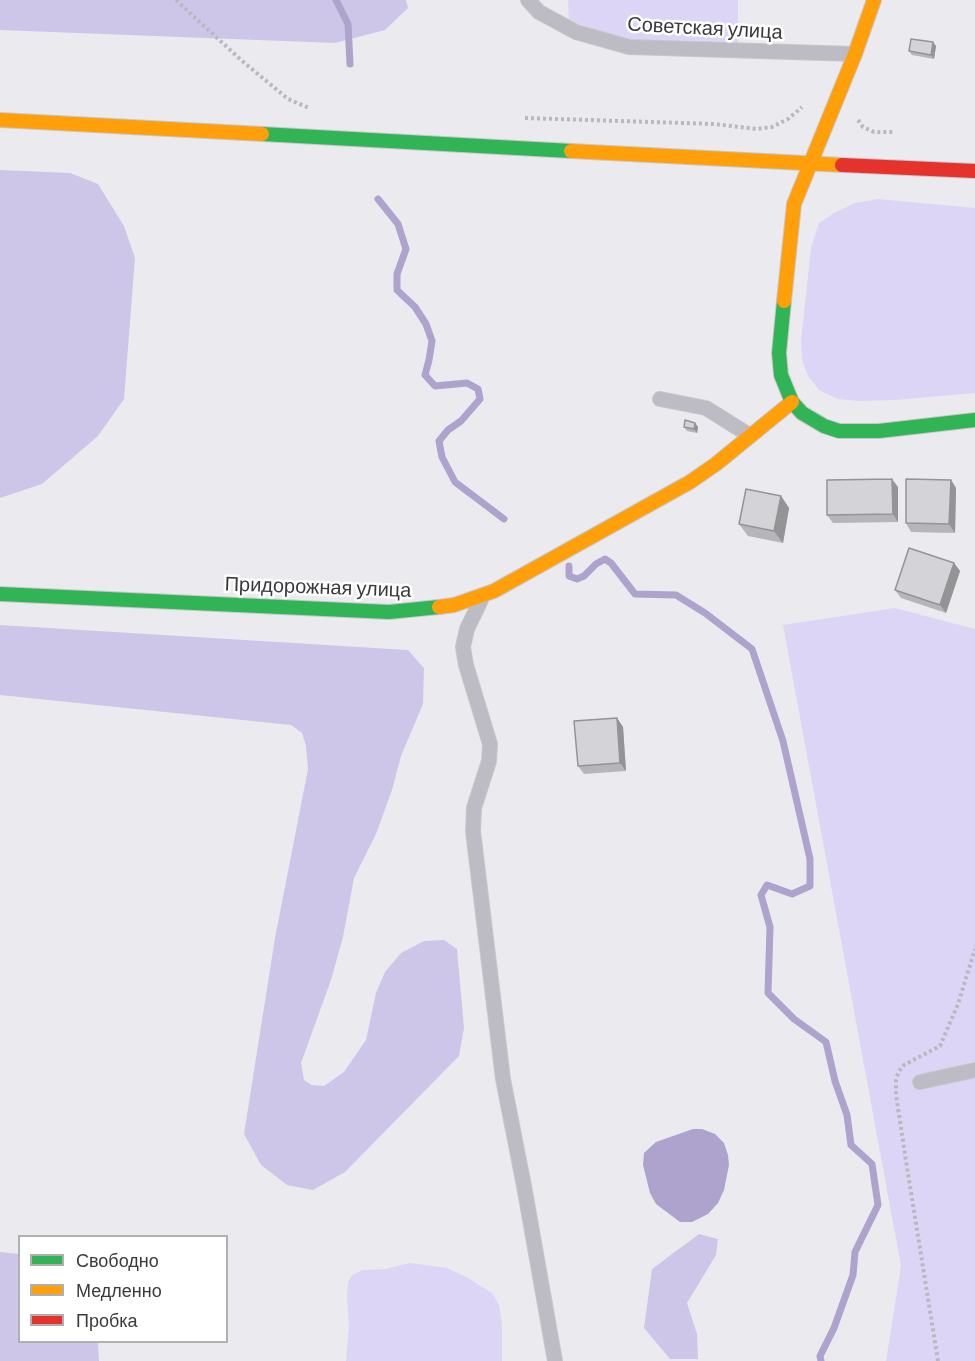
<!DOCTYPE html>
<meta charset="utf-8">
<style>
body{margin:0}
#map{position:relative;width:975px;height:1361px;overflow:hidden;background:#ebeaef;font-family:Barlow,sans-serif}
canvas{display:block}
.legend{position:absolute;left:18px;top:1235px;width:210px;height:108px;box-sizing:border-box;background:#fff;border:2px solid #b0b0b1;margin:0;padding:8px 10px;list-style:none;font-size:18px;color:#3a393c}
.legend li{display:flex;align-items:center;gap:12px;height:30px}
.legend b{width:30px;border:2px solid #b0b0b1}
</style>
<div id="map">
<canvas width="975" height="1361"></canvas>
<ul class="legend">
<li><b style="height:8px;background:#30b455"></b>Свободно</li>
<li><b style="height:8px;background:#ff9f0a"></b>Медленно</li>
<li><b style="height:8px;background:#e5322d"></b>Пробка</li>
</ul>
</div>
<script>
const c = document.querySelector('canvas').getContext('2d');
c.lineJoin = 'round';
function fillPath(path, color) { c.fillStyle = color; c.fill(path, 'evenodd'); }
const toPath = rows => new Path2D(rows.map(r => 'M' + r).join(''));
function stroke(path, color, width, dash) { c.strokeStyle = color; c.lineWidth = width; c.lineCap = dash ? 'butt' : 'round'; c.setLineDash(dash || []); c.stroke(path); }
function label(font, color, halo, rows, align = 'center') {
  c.font = font + ' Barlow,sans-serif'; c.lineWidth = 5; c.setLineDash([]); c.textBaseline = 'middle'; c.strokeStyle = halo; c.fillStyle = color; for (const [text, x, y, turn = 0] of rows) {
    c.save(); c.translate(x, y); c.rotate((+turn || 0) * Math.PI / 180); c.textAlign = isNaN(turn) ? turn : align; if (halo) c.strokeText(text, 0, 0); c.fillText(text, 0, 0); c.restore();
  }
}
fillPath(toPath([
 [568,0,738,0,738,45,629,40,569,21],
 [878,199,975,208,975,393,895,400,860,401,838,399,819,390,808,376,802,360,801,341,811,248,819,223,834,213,855,203],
 [895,608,975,629,975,1361,886,1361,901,1266,783,625],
 [410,1263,447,1268,468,1278,492,1293,499,1305,502,1324,502,1361,346,1361,349,1326,347,1296,348,1283,352,1275,363,1270,385,1269]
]), '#ddd5f6');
fillPath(toPath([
 [0,0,406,0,408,8,385,30,335,43,0,30],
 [0,170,70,173,98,184,124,226,135,258,124,399,98,436,42,484,0,498],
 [0,625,408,650,424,668,423,704,401,756,392,790,376,834,354,878,343,937,331,980,301,1063,304,1080,312,1085,324,1086,344,1072,366,1040,376,993,385,972,401,953,424,941,444,940,457,949,464,1028,459,1056,345,1172,313,1190,287,1185,261,1165,244,1134,275,938,308,769,306,746,302,733,291,725,0,695],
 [699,1234,718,1239,716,1255,687,1303,697,1334,698,1359,670,1359,644,1328,652,1269],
 [0,1252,19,1254,20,1342,98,1342,99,1361,0,1361]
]), '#cec6e9');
fillPath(toPath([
 [693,1129,702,1129,715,1134,724,1143,728,1155,729,1165,724,1190,718,1203,708,1214,692,1222,680,1222,656,1204,650,1193,643,1165,644,1153,656,1142]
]), '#ada3cd');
stroke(toPath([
 [336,0,348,24,350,64],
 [378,199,398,224,406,249,397,274,397,290,415,307,426,324,432,341,429,360,425,375,435,386,467,383,478,389,480,399,461,421,448,430,439,441,442,457,455,482,504,519],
 [569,566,569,576,577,579,584,576,596,564,605,559,611,563,635,594,676,595,705,613,752,649,783,741,810,859,810,886,792,894,767,885,761,895,770,927,768,993,794,1019,826,1042,835,1081,847,1115,851,1145,872,1164,878,1205,855,1252,853,1275,834,1328,820,1356,821,1361]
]), '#ada3cd', 7);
const lane = toPath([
 [528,0,539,12,576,32,629,47,855,54],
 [660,399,706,408,749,435],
 [481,600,467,629,463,647,466,665,490,744,489,761,474,808,473,831,503,1079,524,1186,555,1361],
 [920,1082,975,1070]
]);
const fast = toPath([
 [262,134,571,151],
 [784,301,779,353,781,375,792,402,802,413,824,426,839,431,879,431,975,420],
 [0,594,389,612,439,607]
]);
const slow = toPath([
 [0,120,262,134],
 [571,151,842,165],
 [784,301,794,204,855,54,874,0],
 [439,607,454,605,494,591,690,482,716,464,792,402]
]);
const jam = toPath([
 [842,165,975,171]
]);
stroke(lane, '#c8c7ca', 16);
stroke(fast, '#c8c7ca', 16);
stroke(slow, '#c8c7ca', 16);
stroke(jam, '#c8c7ca', 16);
stroke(toPath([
 [176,0,241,60,288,99,309,108],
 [525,118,714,124,757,129,772,127,788,119,802,107],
 [858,120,863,127,874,132,895,132],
 [938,1361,906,1161,896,1095,896,1080,899,1071,904,1065,940,1046,958,1004,975,949]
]), '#bab8bf', 4, [3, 3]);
stroke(lane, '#bdbbc4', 14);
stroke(fast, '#30b455', 14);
stroke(slow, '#ff9f0a', 14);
stroke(jam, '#e5322d', 14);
fillPath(toPath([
 [933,42,936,46,934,59,912,55,909,51],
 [695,423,698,427,697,433,687,431,684,427],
 [951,480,956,488,955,533,911,532,906,523],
 [898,487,898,522,833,523,827,515],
 [781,496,789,508,783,543,748,536,739,524],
 [954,563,960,571,946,613,901,598,895,590],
 [617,718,623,727,626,771,584,774,578,766]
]), '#b6b5b9');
fillPath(toPath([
 [933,42,936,46,934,59,931,55],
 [695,423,698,427,697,433,694,429],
 [892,479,898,487,898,522,893,514],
 [951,480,956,488,955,533,949,524],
 [781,496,789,508,783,543,774,531],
 [954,563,960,571,946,613,940,605],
 [617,718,623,727,626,771,620,763]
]), '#949496');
const building = toPath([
 [911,39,933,42,931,55,909,51,911,39],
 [685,420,695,423,694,429,684,427,685,420],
 [892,479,893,514,827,515,827,480,892,479],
 [906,479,951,480,949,524,906,523,906,479],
 [746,489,781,496,774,531,739,524,746,489],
 [909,548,954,563,940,605,895,590,909,548],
 [617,718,620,763,578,766,574,721,617,718]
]);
fillPath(building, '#d4d3d7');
stroke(building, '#949496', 1.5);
label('20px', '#3a393c', '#fff', [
 ["Советская улица",705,28,3],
 ["Придорожная улица",318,587,2]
]);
</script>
